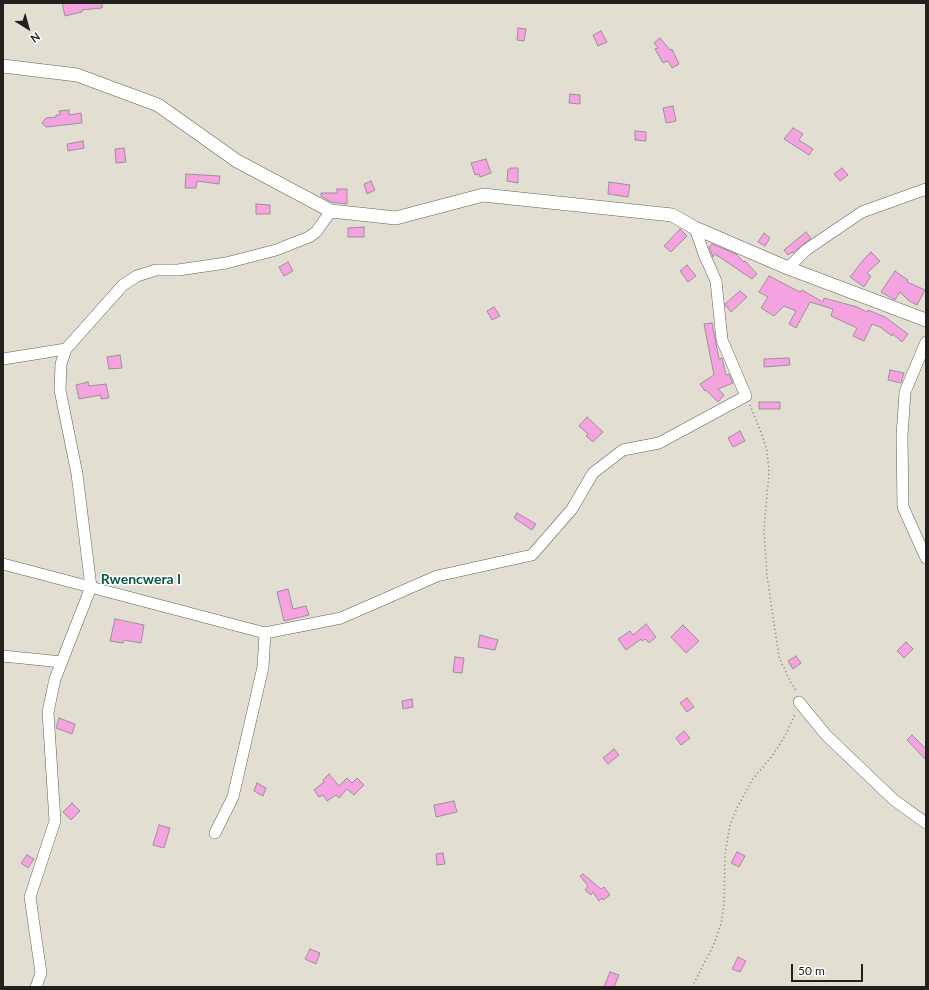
<!DOCTYPE html>
<style>
body{margin:0}
#map{position:relative;width:929px;height:990px;overflow:hidden;background:#e2ded2;font-family:Lato,sans-serif}
canvas{display:block}
.frame{position:absolute;inset:0;border:4px solid #22201c;pointer-events:none}
.north{position:absolute;left:8px;top:8px;width:40px;height:40px;-webkit-text-stroke:3px #fff;paint-order:stroke;rotate:143deg;font-size:11px;font-weight:700;line-height:16px;text-align:center;color:#22201c}
.north::after{content:'';display:block;margin:auto;width:14px;height:18px;background:#22201c;clip-path:polygon(50% 0,100% 100%,50% 72%,0 100%)}
.scale{position:absolute;left:791px;top:964px;width:72px;height:18px;box-sizing:border-box;border:2px solid #22201c;border-top:0;padding-left:5px;font-size:12px;line-height:14px;white-space:nowrap;color:#22201c;-webkit-text-stroke:3px #fff;paint-order:stroke}
</style>
<div id="map">
<canvas width="929" height="990"></canvas>
<div class="frame"></div>
<div class="north">N</div>
<div class="scale">50 m</div>
</div>
<script>
const c = document.querySelector('canvas').getContext('2d');
c.lineJoin = 'round';
function fillPath(path, color) { c.fillStyle = color; c.fill(path, 'evenodd'); }
const toPath = rows => new Path2D(rows.map(r => 'M' + r).join(''));
function stroke(path, color, width, dash) { c.strokeStyle = color; c.lineWidth = width; c.lineCap = dash ? 'butt' : 'round'; c.setLineDash(dash || []); c.stroke(path); }
function label(font, color, halo, rows, align = 'center') {
  c.font = font + ' Lato,sans-serif'; c.lineWidth = 3; c.setLineDash([]); c.textBaseline = 'middle'; c.strokeStyle = halo; c.fillStyle = color; for (const [text, x, y, turn = 0] of rows) {
    c.save(); c.translate(x, y); c.rotate((+turn || 0) * Math.PI / 180); c.textAlign = isNaN(turn) ? turn : align; if (halo) c.strokeText(text, 0, 0); c.fillText(text, 0, 0); c.restore();
  }
}
const building = toPath([
 [62,3,102,3,102,8,82,10,82,12,65,16,62,3],
 [518,28,526,29,524,41,517,40,518,28],
 [601,31,607,42,598,46,593,35,601,31],
 [660,38,670,50,672,49,679,64,672,68,668,61,663,63,655,49,658,48,654,43,660,38],
 [570,94,580,95,580,104,569,103,570,94],
 [673,106,676,121,666,123,663,108,673,106],
 [69,110,69,115,81,113,82,123,46,127,42,123,46,118,56,117,56,115,60,115,59,111,69,110],
 [793,128,803,134,799,140,813,149,809,155,784,139,793,128],
 [635,131,646,132,646,141,635,140,635,131],
 [83,141,84,148,68,151,67,144,83,141],
 [124,148,126,162,116,163,115,149,124,148],
 [486,159,491,173,480,177,479,174,475,175,471,163,486,159],
 [511,168,518,168,518,183,507,181,508,169,511,169,511,168],
 [842,168,848,175,840,181,834,174,842,168],
 [186,174,220,176,219,184,197,181,196,188,185,188,186,174],
 [371,181,375,190,367,194,364,184,371,181],
 [609,182,630,185,628,197,608,194,609,182],
 [337,189,347,189,347,204,331,202,321,196,321,193,337,193,337,189],
 [256,204,270,205,270,214,256,214,256,204],
 [364,227,364,237,348,237,348,228,364,227],
 [680,229,687,236,671,252,664,246,680,229],
 [806,232,811,238,793,253,792,252,788,255,784,250,806,232],
 [764,233,770,238,765,246,758,242,764,233],
 [712,244,736,254,744,262,745,261,757,274,752,279,715,254,713,257,709,247,712,244],
 [871,252,880,261,867,273,871,276,864,287,850,277,864,259,871,252],
 [288,262,293,271,284,276,279,267,288,262],
 [687,265,696,276,688,282,680,271,687,265],
 [895,271,908,280,907,282,925,290,917,305,909,301,900,292,895,300,881,292,895,271],
 [769,276,800,292,802,290,823,302,824,298,857,307,867,312,868,310,885,317,908,334,902,342,893,334,892,336,880,327,872,324,864,341,853,336,857,328,831,316,833,309,810,302,796,328,789,324,796,311,784,306,774,316,761,308,768,297,759,292,769,276],
 [740,291,747,297,731,312,726,306,725,304,740,291],
 [494,307,500,316,492,320,487,311,494,307],
 [712,323,719,359,722,358,726,375,729,374,733,383,718,389,724,395,718,402,706,390,705,391,700,384,714,375,704,324,712,323],
 [120,355,122,368,109,369,107,357,120,355],
 [789,358,790,365,764,367,764,359,789,358],
 [890,370,904,373,901,383,888,380,890,370],
 [88,382,89,386,106,384,109,398,101,399,101,395,79,399,76,385,88,382],
 [759,402,780,402,780,409,759,409,759,402],
 [587,417,603,432,593,442,586,436,588,434,579,426,587,417],
 [740,431,745,441,733,447,728,438,740,431],
 [517,513,536,524,532,530,514,518,517,513],
 [288,589,293,609,306,606,309,615,284,621,277,592,288,589],
 [115,619,144,625,141,643,124,640,123,643,110,641,115,619],
 [646,624,656,637,649,643,645,639,642,641,641,639,626,650,618,639,630,631,633,635,646,624],
 [683,625,699,641,686,653,671,637,683,625],
 [480,635,498,640,495,650,478,647,480,635],
 [906,642,913,649,904,658,897,651,906,642],
 [796,656,801,663,793,669,788,661,796,656],
 [455,657,464,658,462,673,453,672,455,657],
 [687,698,694,707,687,712,680,703,687,698],
 [412,699,413,707,403,709,402,701,412,699],
 [59,718,75,724,72,734,56,728,59,718],
 [684,731,690,738,681,745,676,738,684,731],
 [912,735,926,749,926,760,907,740,912,735],
 [614,749,619,755,608,764,603,758,614,749],
 [329,774,339,786,347,778,352,783,357,778,364,785,354,795,347,789,339,798,336,795,327,801,323,795,319,797,314,790,324,782,323,780,329,774],
 [257,783,266,788,263,796,254,791,257,783],
 [454,801,457,812,436,817,434,805,454,801],
 [72,803,80,811,71,820,63,812,72,803],
 [159,825,170,828,164,848,153,845,159,825],
 [737,852,745,856,739,867,731,863,737,852],
 [443,853,445,864,437,865,436,854,443,853],
 [27,855,34,859,28,868,21,863,27,855],
 [583,874,601,889,604,887,610,895,603,900,602,898,599,901,593,892,591,895,585,890,588,886,580,876,583,874],
 [310,949,320,953,316,964,305,959,310,949],
 [738,957,746,961,740,972,732,969,738,957],
 [610,972,619,975,614,987,604,987,610,972]
]);
fillPath(building, '#f5a3e0');
stroke(building, '#9b9098', 1);
const minor = toPath([
 [788,268,806,250,862,212,926,189],
 [926,342,905,392,902,436,903,507,926,558],
 [3,359,66,349],
 [3,564,265,633,341,618,437,576,532,555,572,509,593,473,623,450,659,443,746,396,722,340,716,281,704,254,695,228],
 [3,656,62,662],
 [799,702,826,735,894,800,926,823],
 [215,833,233,797,263,667,265,633],
 [36,987,41,973,30,897,55,821,48,712,55,679,91,587,77,474,60,390,61,364,66,349,123,285,137,276,156,270,178,270,226,263,276,250,309,237,316,232,331,211]
]);
const tertiary = toPath([
 [3,66,77,75,158,105,237,161,331,211,396,218,483,195,672,215,695,228,788,268,926,320]
]);
stroke(minor, '#636055', 12);
stroke(tertiary, '#636055', 14);
stroke(toPath([
 [750,405,762,435,767,451,769,472,764,530,767,576,779,657,790,681,797,692],
 [692,987,714,944,721,924,724,905,725,854,730,825,738,806,752,780,772,756,785,736,795,714]
]), '#7c7971', 1.5, [1, 3]);
stroke(minor, '#fff', 11);
stroke(tertiary, '#fff', 13);
label('bold 14px', '#065843', '#fff', [
 ["Rwencwera I",141,579]
]);
</script>
